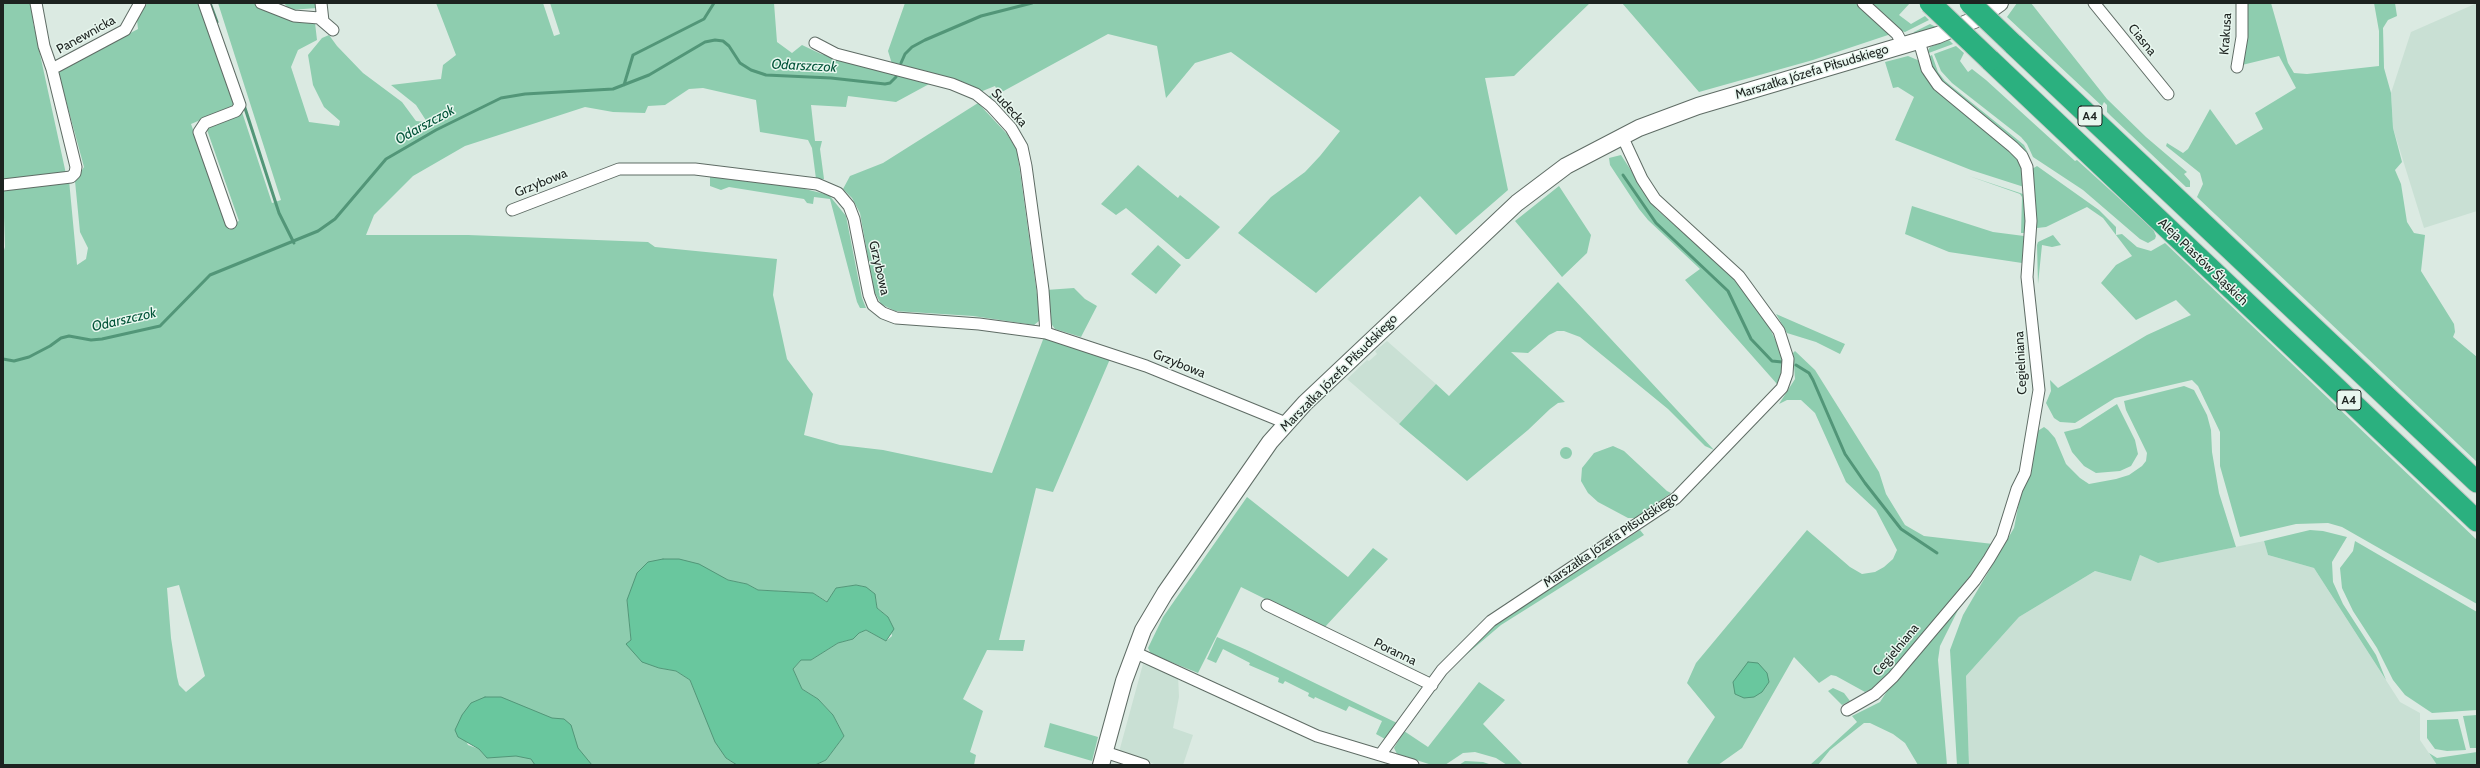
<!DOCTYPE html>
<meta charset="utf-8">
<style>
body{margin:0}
#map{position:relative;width:2480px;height:768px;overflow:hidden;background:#dbeae2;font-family:Cabin,sans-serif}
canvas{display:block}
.frame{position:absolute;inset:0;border:4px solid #1d2320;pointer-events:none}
</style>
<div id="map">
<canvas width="2480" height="768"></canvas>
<div class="frame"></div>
</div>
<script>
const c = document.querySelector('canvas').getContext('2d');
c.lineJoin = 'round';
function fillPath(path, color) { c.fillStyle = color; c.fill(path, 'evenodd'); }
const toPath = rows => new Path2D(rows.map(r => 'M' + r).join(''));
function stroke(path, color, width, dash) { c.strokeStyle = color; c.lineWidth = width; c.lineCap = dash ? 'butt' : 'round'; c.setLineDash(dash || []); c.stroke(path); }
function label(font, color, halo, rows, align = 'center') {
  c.font = font + ' Cabin,sans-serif'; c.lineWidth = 3; c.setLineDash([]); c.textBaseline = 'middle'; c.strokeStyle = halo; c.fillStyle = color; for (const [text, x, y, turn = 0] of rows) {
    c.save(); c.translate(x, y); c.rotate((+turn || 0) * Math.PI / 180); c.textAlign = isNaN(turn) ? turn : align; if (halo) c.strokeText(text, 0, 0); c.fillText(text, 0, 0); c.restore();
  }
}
fillPath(toPath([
 [2477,3,2477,211,2424,228,2393,128,2391,93,2411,32],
 [1387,341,1436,384,1399,424,1347,379,1367,360,1369,361,1377,354,1375,351],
 [2264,541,2268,555,2314,568,2400,702,2420,713,2420,740,2437,765,1969,765,1966,676,2019,617,2095,571,2131,581,2140,555,2158,563],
 [1143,664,1178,675,1179,697,1173,728,1193,735,1183,765,1157,765,1119,752]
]), '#c9e0d4');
fillPath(toPath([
 [3,3,32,3,35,17,33,22,66,174,3,182],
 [148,3,201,3,235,105,191,124,227,226,239,221,206,127,242,112,272,203,281,200,218,3,256,3,315,23,317,40,298,50,291,67,309,122,339,126,340,121,324,107,313,85,308,55,322,38,329,35,337,46,363,73,402,102,416,121,427,122,416,105,391,85,441,79,443,65,456,55,436,3,543,3,554,36,560,34,550,3,774,3,777,42,792,53,802,45,821,54,931,83,896,102,848,96,846,107,811,105,815,141,822,141,820,149,824,179,816,179,812,148,808,140,760,132,756,100,703,88,689,89,665,105,648,106,645,113,613,112,585,107,465,146,413,176,374,215,366,235,468,235,648,242,655,247,777,259,773,295,787,359,813,394,804,435,840,445,883,450,992,473,1044,337,1110,359,1053,492,1036,488,999,640,1025,640,1023,651,987,650,963,699,983,711,970,752,976,755,974,765,815,765,826,760,844,736,833,715,818,699,802,689,793,669,801,660,811,660,838,643,853,639,859,633,866,630,886,641,892,636,888,617,877,608,876,600,866,587,856,585,836,588,828,602,813,593,758,590,747,584,728,580,714,574,627,600,631,640,659,668,676,671,690,680,726,758,737,765,3,764,3,253,5,247,3,188,69,180,77,265,86,259,88,248,80,232,75,181,84,167,58,71,138,29,137,20,139,12],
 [179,585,205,676,186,692,179,685,177,677,171,638,167,588],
 [458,724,487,758,479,749,468,745],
 [284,3,316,3,317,8,290,10],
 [905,3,1590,3,1514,76,1485,78,1508,190,1456,235,1420,196,1316,293,1238,233,1271,197,1305,172,1320,156,1340,131,1231,52,1195,63,1166,98,1157,46,1108,34,989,99,987,98,997,90,995,86,980,92,892,64,888,51],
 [1622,3,1858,3,1891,34,1813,60,1699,92],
 [1868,3,1910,3,1899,15,1911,24,1925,16,1929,20,1905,32,1900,31],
 [2017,3,2031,3,2107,99,2146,137,2187,172,2184,174,2190,181,2190,187,2186,187,2111,116,2107,112,2107,105,2104,102,2102,106,2007,17],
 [2245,3,2271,3,2288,63,2294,73,2307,74,2379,66,2379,31,2374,3,2395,3,2397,16,2388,20,2383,28,2384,68,2391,93,2393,128,2402,162,2395,170,2401,184,2407,222,2414,233,2425,235,2421,271,2454,324,2455,332,2453,337,2477,357,2477,462,2197,197,2203,184,2200,173,2166,146,2167,143,2183,153,2188,149,2210,109,2236,145,2263,129,2255,113,2296,88,2279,56,2242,65],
 [1930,24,1936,27,1913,34,1914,32],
 [1949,40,1953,44,1926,54,1930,47],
 [1956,46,1964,53,1960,61,1968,72,1972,69,1986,80,2075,161,2077,160,2153,229,2156,236,2155,239,2148,243,2140,239,2083,190,2033,157,2027,144,2021,137,1952,83,1941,71,1934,54],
 [1932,55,1938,72,1945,81,2024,145,2028,153,1946,87,1934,71,1928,57],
 [1908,56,1920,61,1929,80,1946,99,2015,155,2026,179,2024,187,1971,170,1895,140,1914,97,1898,87,1893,88,1885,62],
 [978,103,1007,134,1017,150,1040,316,1039,321,1034,325,973,316,895,311,881,304,874,291,860,213,852,198,843,189,850,176,883,163],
 [1621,155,1656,209,1728,272,1764,316,1782,354,1783,367,1777,384,1685,280,1700,269,1648,220,1639,209,1610,165,1609,158],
 [1138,165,1178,198,1180,195,1220,227,1189,259,1186,259,1126,208,1116,215,1101,204],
 [2037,166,2099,210,2116,227,2116,235,2122,234,2137,247,2151,251,2165,243,2477,540,2477,604,2342,527,2328,523,2296,524,2240,537,2220,466,2220,432,2198,386,2192,380,2115,398,2075,423,2060,422,2054,418,2046,403,2051,391,2050,380,2058,388,2147,335,2191,315,2176,300,2136,320,2101,283,2116,265,2132,256,2103,218,2087,207,2046,227,2037,228,2032,172,2032,169],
 [1969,176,2023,194,2025,198,2025,233,2021,233,2022,197,2020,194],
 [710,177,797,187,829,195,846,216,862,298,866,308,860,308,857,302,830,199,814,197,813,204,807,203,804,199,729,187,721,190,710,186],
 [1559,186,1591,235,1587,253,1562,277,1515,221],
 [1912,206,1993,232,2024,236,2022,263,1949,252,1905,234],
 [2053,235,2061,245,2052,247,2042,245,2038,284,2037,245,2038,242],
 [1158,245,1181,265,1156,294,1131,274],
 [1558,282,1714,450,1705,446,1668,409,1580,337,1564,331,1557,331,1549,335,1528,353,1511,352,1565,402,1558,403,1550,409,1528,430,1467,481,1399,424,1436,384,1449,396],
 [1074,288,1085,299,1097,306,1081,337,1055,329,1050,322,1046,290],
 [1776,314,1845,344,1840,354,1816,342,1787,333],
 [1795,351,1815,370,1879,472,1886,494,1905,525,1924,536,1993,544,1976,571,1882,684,1865,692,1836,676,1831,675,1819,683,1794,657,1742,748,1718,765,1690,765,1687,762,1715,717,1687,683,1696,663,1807,530,1850,567,1862,574,1875,572,1884,567,1893,559,1897,550,1876,510,1846,482,1815,413,1801,400,1787,400,1779,404,1795,379,1793,353],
 [2184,386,2194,390,2207,415,2211,430,2212,452,2219,493,2236,547,2158,563,2140,555,2131,581,2095,571,2019,617,1966,676,1969,765,1957,765,1950,650,1963,615,2014,528,2021,492,2029,477,2036,432,2044,427,2048,430,2055,438,2066,464,2080,478,2089,484,2116,479,2129,475,2142,466,2146,461,2147,453,2126,410,2124,401],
 [2117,404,2135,440,2138,454,2131,466,2120,471,2096,473,2084,466,2072,452,2064,432,2080,428],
 [1613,446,1624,451,1667,491,1671,493,1636,518,1628,518,1598,502,1588,493,1581,481,1582,468,1594,453],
 '1560 453a6 6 0 1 1 12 0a6 6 0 1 1-12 0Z',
 [1247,497,1348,577,1373,548,1388,559,1324,628,1241,587,1198,673,1151,654,1148,648,1163,617],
 [1640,530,1644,535,1501,625,1454,665,1465,651,1501,619],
 [2310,530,2323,531,2347,537,2332,562,2333,582,2343,604,2376,655,2386,680,2314,568,2268,555,2264,541],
 [2355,541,2477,612,2477,710,2432,713,2405,695,2393,680,2377,648,2353,611,2342,588,2340,568,2353,551],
 [1965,596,1940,646,1938,660,1947,765,1918,765,1905,743,1893,734,1870,723,1864,723,1830,750,1818,765,1810,765,1857,722,1852,716,1880,702,1889,688],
 [1217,637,1249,651,1397,723,1385,739,1376,734,1382,721,1349,706,1346,711,1315,697,1314,699,1308,696,1309,693,1285,681,1283,684,1278,682,1279,678,1249,665,1250,663,1223,649,1216,663,1207,659],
 [1479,682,1505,700,1483,724,1523,765,1507,765,1496,758,1475,752,1463,753,1445,765,1432,765,1397,754,1394,748,1404,731,1428,747],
 [1833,688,1844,693,1850,701,1842,705,1828,691],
 [2477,715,2477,748,2470,748,2463,716],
 [2458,719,2466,750,2447,751,2435,749,2427,738,2427,720],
 [1050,723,1098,737,1092,761,1044,747],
 [2477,752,2477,765,2437,765,2429,753,2437,758],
 [1465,761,1483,762,1492,765,1459,765]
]), '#8ecdaf');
const water = toPath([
 [663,559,679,559,699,564,728,580,747,584,758,590,813,593,827,602,836,588,856,585,866,587,875,594,877,608,888,617,894,629,886,641,866,630,859,633,853,639,838,643,811,660,801,660,793,669,802,689,818,699,833,715,844,736,826,760,815,765,737,765,726,758,715,742,690,680,676,671,659,668,642,662,626,644,631,640,627,600,637,573,648,562,663,559],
 [1748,662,1758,663,1767,673,1769,682,1762,692,1754,697,1744,698,1735,694,1733,682,1748,662],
 [485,697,501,697,552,718,564,719,571,725,578,748,592,765,535,765,531,759,516,756,487,758,479,749,458,737,455,730,462,715,471,703,485,697]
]);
fillPath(water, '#69c79e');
stroke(water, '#529678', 1);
stroke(toPath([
 [210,3,217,22],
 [901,63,905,54,912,47,925,40,981,16,1032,3],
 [624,85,633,55,704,19,714,3],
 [244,105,279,213,294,243],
 [1623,175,1656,223,1728,291,1751,339,1772,361,1782,362],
 [3,359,14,361,29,357,50,346,61,338,69,336,91,340,102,339,160,326,210,275,318,231,335,219,386,159,436,130,501,98,525,94,613,89,649,75,705,42,715,40,723,41,729,46,740,63,751,70,766,75,831,78,885,84,890,83,896,77],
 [1796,365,1809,373,1813,380,1845,454,1865,483,1901,529,1937,553]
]), '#529678', 3);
const street = toPath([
 [36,3,44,46,52,69,125,30,140,3],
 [204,3,240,105,236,111,205,123,199,132,231,223],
 [261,3,294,16,319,18,333,30],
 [321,3,323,21],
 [1863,3,1897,34,1903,45],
 [2094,3,2168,94],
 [815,43,836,54,952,84,976,94,991,106,1011,128,1022,147,1026,166,1043,290,1046,333],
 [2237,67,2242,37,2242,3],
 [3,185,71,177,75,173,76,167,52,69],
 [512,210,619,169,695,169,817,184,838,193,849,206,854,219,869,295,873,305,883,313,896,318,979,324,1046,333,1146,366,1286,423],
 [1267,605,1432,685],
 [1134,652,1317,736,1413,765],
 [1847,710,1875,694,1893,677,1975,580,1989,559,2002,537,2017,489,2025,473,2039,390,2027,277,2031,221,2027,167,2022,156,2013,147,1938,85,1927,69,1919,41],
 [1105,752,1144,765],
 [1380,755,1442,670,1491,621,1676,498,1782,388,1787,374,1788,359,1779,331,1739,276,1655,199,1642,179,1622,136]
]);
const secondary = toPath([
 [1101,765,1124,681,1143,630,1165,593,1270,442,1305,403,1517,203,1566,166,1639,128,1698,106,1938,35,1979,18,2000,3]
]);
const highway = toPath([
 [2013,44,2477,482],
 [1990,60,2477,521]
]);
stroke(street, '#5f6c65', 13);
stroke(secondary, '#5f6c65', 18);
stroke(highway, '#c4c6c5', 23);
stroke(street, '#fff', 11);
stroke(secondary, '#fff', 16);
stroke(highway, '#2bb07f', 21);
const highwayBridge = toPath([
 [1930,3,1990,60],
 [1970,3,2013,44]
]);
stroke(highwayBridge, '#c4c6c5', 23, []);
stroke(highwayBridge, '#2bb07f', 21);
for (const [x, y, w] of [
 [2090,116,24],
 [2349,400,24]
]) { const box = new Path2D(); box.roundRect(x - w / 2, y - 10, w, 20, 3); c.fillStyle = '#e8f7ef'; c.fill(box); stroke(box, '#1d2320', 1); }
label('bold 12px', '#1d2320', null, [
 ["A4",2090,116],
 ["A4",2349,400]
]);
label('13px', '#1d2320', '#e8f7ef', [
 ["Krakusa",2226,34,-86],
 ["Panewnicka",86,35,-29],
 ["Ciasna",2142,40,51],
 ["Marszałka Józefa Piłsudskiego",1812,72,-17],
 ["Sudecka",1009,108,48],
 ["Grzybowa",541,183,-22],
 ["Aleja Piastów Śląskich",2203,262,44],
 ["Grzybowa",879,268,77],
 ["Cegielniana",2021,363,-93],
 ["Grzybowa",1179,364,22],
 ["Marszałka Józefa Piłsudskiego",1339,373,-45],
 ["Marszałka Józefa Piłsudskiego",1611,540,-34],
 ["Cegielniana",1896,650,-50],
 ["Poranna",1395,652,26]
]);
label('italic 14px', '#035439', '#e8f7ef', [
 ["Odarszczok",804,66,3],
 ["Odarszczok",425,125,-29],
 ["Odarszczok",124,320,-13]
]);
</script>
